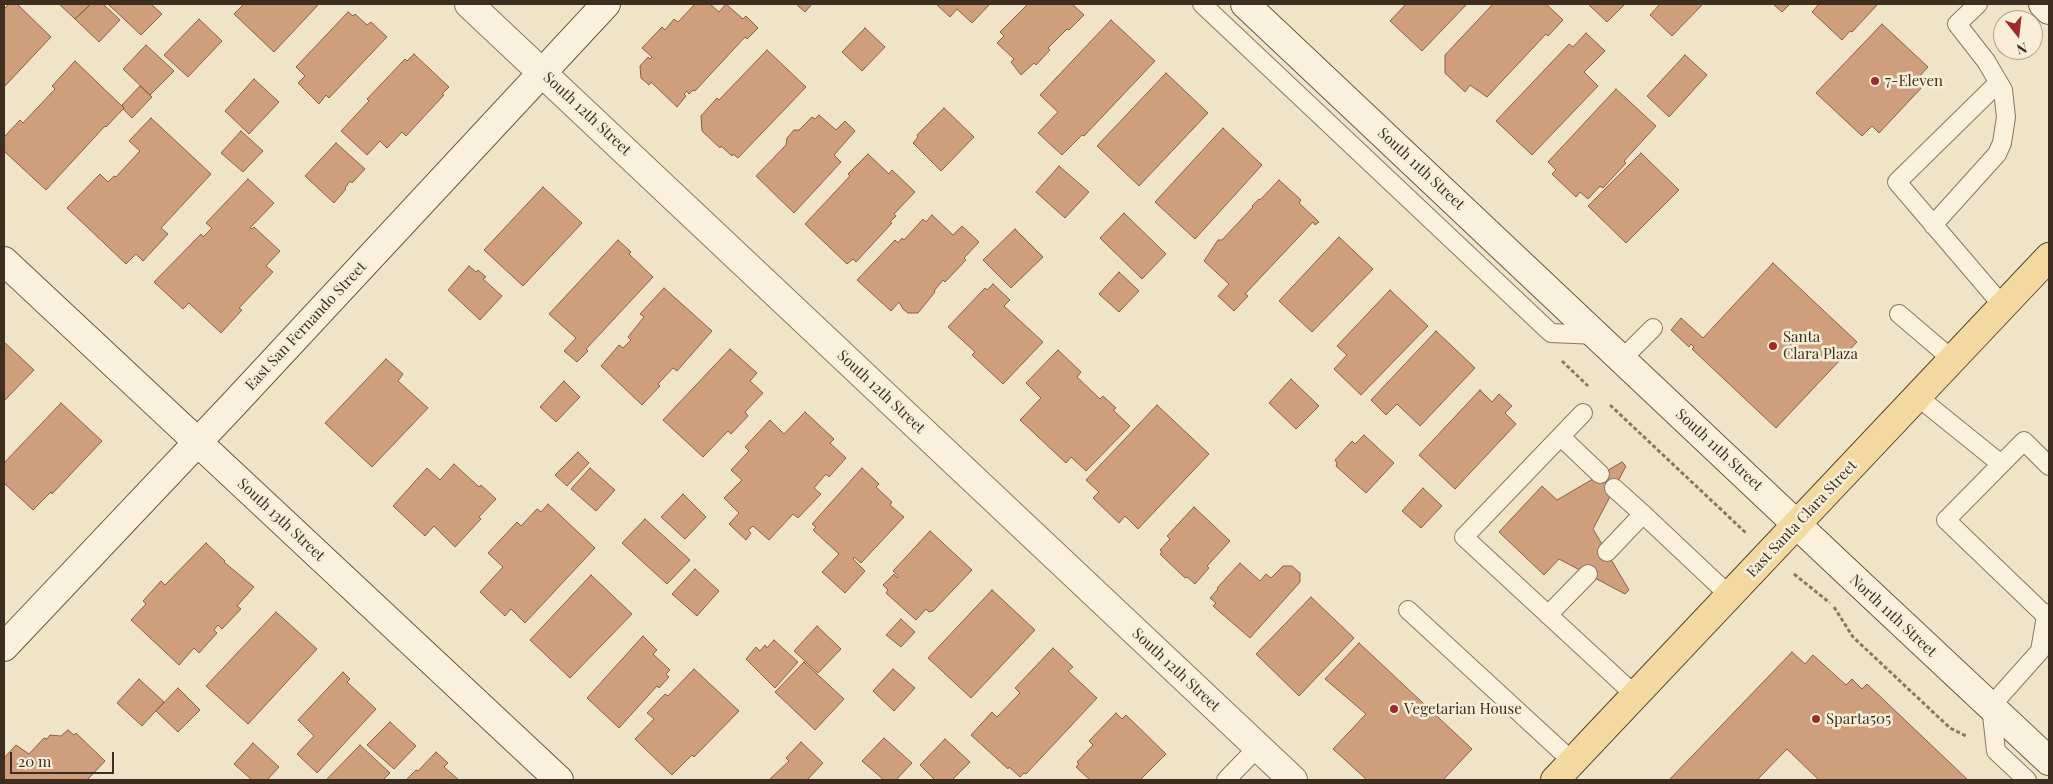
<!DOCTYPE html>
<style>
body{margin:0}
#map{position:relative;width:2053px;height:784px;overflow:hidden;background:#f0e4c8;font-family:"Playfair Display",serif}
canvas{display:block}
.frame{position:absolute;inset:0;border:5px solid #3d2e20;pointer-events:none}
.north{position:absolute;left:1993px;top:10px;width:50px;height:50px;box-sizing:border-box;background:#f7eed8;border:1px solid #ada18e;border-radius:50%;rotate:164deg;font-size:14px;font-weight:700;line-height:20px;text-align:center;color:#3d2e20}
.north::after{content:'';display:block;margin:auto;width:18px;height:22px;background:#9e2a2b;clip-path:polygon(50% 0,100% 100%,50% 72%,0 100%)}
.scale{position:absolute;left:10px;top:752px;width:104px;height:22px;box-sizing:border-box;border:2px solid #3d2e20;border-top:0;padding-left:6px;font-size:15px;line-height:18px;white-space:nowrap;color:#3d2e20;-webkit-text-stroke:4px #f7eed8;paint-order:stroke}
</style>
<div id="map">
<canvas width="2053" height="784"></canvas>
<div class="frame"></div>
<div class="north">N</div>
<div class="scale">20 m</div>
</div>
<script>
const c = document.querySelector('canvas').getContext('2d');
c.lineJoin = 'round';
function fillPath(path, color) { c.fillStyle = color; c.fill(path, 'evenodd'); }
const toPath = rows => new Path2D(rows.map(r => 'M' + r).join(''));
function stroke(path, color, width, dash) { c.strokeStyle = color; c.lineWidth = width; c.lineCap = dash ? 'butt' : 'round'; c.setLineDash(dash || []); c.stroke(path); }
function label(font, color, halo, rows, align = 'center') {
  c.font = font + ' "Playfair Display",serif'; c.lineWidth = 5; c.setLineDash([]); c.textBaseline = 'middle'; c.strokeStyle = halo; c.fillStyle = color; for (const [text, x, y, turn = 0] of rows) {
    c.save(); c.translate(x, y); c.rotate((+turn || 0) * Math.PI / 180); c.textAlign = isNaN(turn) ? turn : align; if (halo) c.strokeText(text, 0, 0); c.fillText(text, 0, 0); c.restore();
  }
}
const building = toPath([
 [9,4,17,4,51,37,4,87,4,9,9,4],
 [59,4,91,4,75,19,59,4],
 [91,4,103,4,120,20,99,42,75,19,91,4],
 [108,4,151,4,162,14,141,35,108,4],
 [244,4,319,4,274,52,234,14,244,4],
 [695,4,710,4,719,12,726,4,743,19,746,16,758,28,747,39,745,37,695,91,693,90,689,94,687,91,684,94,686,96,677,107,651,82,649,85,641,78,640,66,648,57,650,59,652,57,642,48,662,27,665,30,674,19,678,22,695,4],
 [796,4,812,4,805,12,796,4],
 [936,4,990,4,972,23,957,9,950,17,936,4],
 [1028,4,1072,4,1084,15,1069,30,1067,29,1048,48,1050,50,1036,65,1034,63,1021,75,1011,62,1014,59,997,43,1004,36,1000,32,1028,4],
 [1406,4,1467,4,1422,51,1390,21,1406,4],
 [1493,4,1546,4,1563,20,1548,36,1546,34,1487,97,1470,85,1465,92,1445,73,1445,55,1493,4],
 [1588,4,1625,4,1607,22,1588,4],
 [1660,4,1703,4,1672,36,1650,15,1660,4],
 [1773,4,1790,4,1782,12,1773,4],
 [1819,4,1878,4,1852,32,1850,31,1842,40,1812,12,1819,4],
 [348,12,353,16,355,14,367,25,371,22,387,37,329,98,326,95,319,104,298,83,305,76,296,67,348,12],
 [199,19,222,41,188,77,164,55,199,19],
 [1111,20,1155,61,1084,136,1082,135,1062,155,1038,133,1058,112,1040,95,1111,20],
 [1882,24,1928,67,1918,78,1925,84,1879,133,1872,126,1862,136,1816,93,1882,24],
 [865,28,885,47,862,71,842,52,865,28],
 [1586,33,1605,51,1584,72,1598,86,1532,155,1496,121,1569,44,1573,47,1586,33],
 [146,45,174,71,150,95,123,69,146,45],
 [767,50,806,87,738,158,733,154,732,156,721,146,720,148,702,131,701,116,717,98,719,100,767,50],
 [414,54,449,87,442,94,444,95,406,136,402,132,387,148,380,141,367,155,341,131,369,101,367,99,405,59,407,61,414,54],
 [1685,55,1707,75,1669,117,1647,96,1685,55],
 [75,61,124,108,106,127,105,126,46,190,4,151,4,137,20,120,23,123,55,89,52,86,75,61],
 [1166,73,1208,113,1139,186,1097,146,1166,73],
 [254,79,279,102,249,134,225,111,254,79],
 [140,86,152,97,132,118,123,109,124,108,122,105,140,86],
 [1616,89,1656,126,1624,161,1626,163,1603,188,1600,186,1588,199,1580,192,1576,197,1552,174,1556,170,1548,162,1616,89],
 [944,108,974,137,941,171,913,143,918,137,917,135,944,108],
 [819,115,836,130,845,121,855,131,834,155,841,162,794,213,756,176,786,145,787,138,794,130,799,130,812,117,815,119,819,115],
 [151,118,211,174,161,228,168,234,143,261,136,254,126,264,67,208,100,174,108,182,114,176,116,177,140,151,129,141,151,118],
 [1223,128,1262,165,1195,239,1155,202,1223,128],
 [241,131,263,151,243,172,221,153,241,131],
 [336,143,365,169,352,183,350,181,345,188,346,189,334,203,305,176,336,143],
 [1641,153,1679,190,1626,243,1588,206,1641,153],
 [868,154,889,174,892,170,915,192,894,214,896,216,890,222,892,223,856,262,853,259,847,264,805,224,850,176,848,174,868,154],
 [1059,166,1089,192,1065,218,1036,192,1059,166],
 [248,179,274,203,250,228,252,229,254,227,280,251,266,266,273,272,239,308,242,310,221,333,189,303,183,309,154,282,201,234,203,237,212,228,206,223,248,179],
 [1279,180,1301,200,1299,203,1319,222,1315,225,1313,222,1245,294,1248,296,1234,311,1218,296,1229,284,1204,261,1218,240,1222,240,1253,207,1252,206,1259,199,1260,200,1279,180],
 [543,187,582,223,523,286,484,250,543,187],
 [1124,213,1166,254,1142,279,1100,238,1124,213],
 [932,215,953,235,962,226,979,242,964,258,966,260,945,282,943,280,934,291,935,292,918,313,908,313,903,309,899,302,891,311,857,280,895,240,898,243,902,238,904,240,923,219,926,222,932,215],
 [1015,229,1043,257,1011,288,983,260,1015,229],
 [1339,237,1373,269,1312,332,1279,301,1339,237],
 [618,240,631,252,629,254,653,277,586,349,588,351,577,362,564,351,576,338,549,314,618,240],
 [1773,263,1857,342,1776,428,1692,349,1694,347,1691,344,1689,347,1671,330,1681,318,1703,338,1773,263],
 [469,266,476,272,478,270,486,277,483,279,502,296,480,320,448,290,469,266],
 [1119,272,1139,291,1119,312,1099,294,1119,272],
 [993,284,1010,300,1004,306,1043,342,1003,384,972,355,975,352,948,327,985,288,987,290,993,284],
 [664,288,712,331,677,371,673,368,658,384,660,386,642,405,601,366,619,345,623,348,631,340,628,337,644,317,640,314,664,288],
 [1390,290,1428,326,1361,395,1334,369,1347,355,1337,346,1390,290],
 [1436,331,1475,368,1420,426,1397,404,1386,415,1371,400,1436,331],
 [4,342,34,370,4,401,4,342],
 [730,349,757,373,750,381,763,393,745,412,748,416,731,434,728,431,703,457,663,420,730,349],
 [1058,350,1081,372,1077,377,1100,399,1103,396,1116,408,1113,410,1130,426,1086,471,1071,457,1066,463,1020,420,1041,398,1026,383,1058,350],
 [386,359,403,374,398,381,428,408,372,467,325,423,386,359],
 [1291,379,1319,406,1296,429,1269,403,1291,379],
 [564,381,580,397,556,422,540,407,564,381],
 [1480,390,1492,402,1499,394,1512,406,1505,413,1516,424,1455,489,1419,455,1480,390],
 [61,403,102,441,52,494,51,492,33,510,4,483,4,463,61,403],
 [1157,405,1209,454,1138,529,1125,516,1119,523,1093,498,1099,492,1086,480,1157,405],
 [805,412,834,439,830,443,846,458,829,477,826,474,814,488,821,494,798,518,793,514,769,540,753,526,748,530,751,533,746,540,729,524,739,513,724,498,742,480,731,470,749,451,745,447,770,420,784,434,805,412],
 [1364,435,1394,463,1366,493,1336,466,1337,463,1335,460,1352,441,1355,444,1364,435],
 [578,452,589,463,567,486,555,475,578,452],
 [1622,462,1626,466,1593,529,1629,590,1625,594,1559,559,1544,575,1499,532,1542,486,1557,500,1622,462],
 [454,464,479,487,481,485,496,499,479,517,481,519,455,547,434,526,425,536,393,506,427,468,440,480,454,464],
 [590,468,615,490,596,511,571,489,590,468],
 [862,468,879,484,876,487,892,502,890,505,904,517,861,563,854,557,853,559,865,571,845,593,822,572,839,554,813,530,816,527,812,524,862,468],
 [1423,488,1442,506,1421,528,1402,511,1423,488],
 [683,494,706,517,685,539,661,517,683,494],
 [548,504,595,548,525,623,511,609,505,616,480,592,503,567,488,553,517,522,521,526,537,509,541,512,548,504],
 [1194,507,1230,541,1207,566,1209,568,1195,584,1187,577,1185,578,1160,554,1162,552,1160,550,1170,539,1167,536,1194,507],
 [645,519,690,560,667,584,622,543,645,519],
 [930,531,972,570,933,611,929,612,926,609,916,620,886,593,888,590,883,585,894,574,897,578,898,576,893,571,930,531],
 [206,543,225,561,224,562,254,587,237,606,241,609,222,629,218,625,214,630,217,633,199,653,194,648,179,665,131,620,146,604,143,601,161,581,165,585,206,543],
 [1240,563,1260,581,1266,574,1271,578,1283,566,1292,566,1300,573,1300,582,1250,638,1213,606,1216,603,1210,598,1218,589,1217,588,1240,563],
 [695,569,719,591,697,616,672,594,695,569],
 [591,575,632,614,570,678,530,640,591,575],
 [992,590,1035,630,971,698,928,658,992,590],
 [1311,597,1354,638,1299,696,1256,654,1311,597],
 [276,612,317,649,248,724,206,686,276,612],
 [901,619,915,632,901,647,886,635,901,619],
 [817,626,841,649,818,673,794,651,817,626],
 [643,636,657,650,653,654,670,670,666,674,669,677,659,688,657,686,619,728,587,698,643,636],
 [774,640,798,662,775,688,746,659,756,647,760,651,765,645,767,648,774,640],
 [1359,643,1472,749,1443,780,1367,780,1333,749,1366,714,1325,679,1359,643],
 [1053,648,1073,667,1068,671,1097,698,1026,774,1024,773,1020,777,1009,767,1008,769,971,735,992,712,997,717,1020,693,1015,688,1053,648],
 [1792,652,1805,664,1813,655,1846,685,1852,679,1862,689,1867,684,1968,780,1819,780,1787,749,1757,780,1669,780,1792,652],
 [804,662,844,699,815,730,775,692,804,662],
 [694,669,739,711,694,757,692,755,672,775,635,739,654,719,647,713,665,694,668,696,694,669],
 [893,669,915,688,894,711,873,691,893,669],
 [343,672,350,679,347,682,376,709,317,773,297,754,314,736,298,720,343,672],
 [139,679,164,702,142,726,117,703,139,679],
 [178,688,200,710,178,732,156,711,178,688],
 [1116,713,1122,719,1126,715,1166,754,1140,780,1090,780,1076,767,1079,764,1077,762,1093,745,1089,741,1116,713],
 [390,722,416,746,394,769,367,745,390,722],
 [68,730,74,735,76,733,105,761,88,779,90,780,4,780,4,758,16,745,29,754,44,738,47,739,50,735,61,736,68,730],
 [884,738,912,763,896,780,884,780,862,761,884,738],
 [945,739,970,762,952,780,935,780,920,765,945,739],
 [801,742,823,763,808,779,809,780,769,780,789,761,786,758,801,742],
 [253,743,279,767,267,780,252,780,234,764,253,743],
 [360,745,390,773,383,780,326,780,360,745],
 [436,752,448,763,444,767,459,780,406,780,416,770,418,771,436,752]
]);
fillPath(building, '#cf9f7d');
stroke(building, '#8d5f41', 1);
const lane = toPath([
 [1202,4,1551,333,1597,335],
 [1998,83,1897,182,2003,306],
 [1933,225,1997,154,2002,143,2006,117,2003,90,1986,61,1957,24,1978,4],
 [1899,314,1953,360],
 [1622,359,1653,328],
 [1918,397,2001,464],
 [1583,413,1464,537,1635,695],
 [1561,437,1600,474],
 [1614,488,1643,514],
 [1607,552,1643,514,1730,596],
 [1408,610,1573,762],
 [1548,615,1588,574],
 [2046,616,1946,520,2024,441,2049,466],
 [1226,780,1258,747],
 [2027,780,1996,751,1991,706,2040,651,2046,616,2049,613]
]);
const street = toPath([
 [469,4,1293,780]
]);
const secondary = toPath([
 [1245,4,1845,570,2049,761],
 [2043,4,2049,10],
 [4,261,559,780],
 [4,647,230,408,606,4]
]);
const primary = toPath([
 [1555,780,2049,257]
]);
stroke(lane, '#8d765c', 20);
stroke(street, '#8d765c', 30);
stroke(secondary, '#6f573f', 30);
stroke(primary, '#5b4430', 30);
stroke(toPath([
 [1562,361,1588,386],
 [1610,405,1746,533],
 [1794,574,1830,603],
 [1834,607,1853,637,1950,728,1968,737]
]), '#8d765c', 3, [4, 2.5]);
stroke(lane, '#faf1dc', 18);
stroke(street, '#faf1dc', 28);
stroke(secondary, '#faf1dc', 28);
stroke(primary, '#f3d9a0', 28);
for (const [x, y, r, color] of [
 [1875,81,5,"#9e2a2b"],
 [1773,346,5,"#9e2a2b"],
 [1394,709,5,"#9e2a2b"],
 [1816,719,5,"#9e2a2b"]
]) { const dot = new Path2D(); dot.arc(x, y, r, 0, 2 * Math.PI); c.fillStyle = color; c.fill(dot); stroke(dot, '#f7eed8', 2); }
label('15px', '#3d2e20', '#f7eed8', [
 ["7-Eleven",1885,81],
 ["Santa",1783,337],
 ["Clara Plaza",1783,354],
 ["Vegetarian House",1404,709],
 ["Sparta505",1826,719]
], 'left');
label('15px', '#3d2e20', '#f7eed8', [
 ["South 12th Street",587,114,43],
 ["South 11th Street",1421,169,43],
 ["East San Fernando Street",306,326,-47],
 ["South 12th Street",881,392,43],
 ["South 11th Street",1719,450,43],
 ["East Santa Clara Street",1802,519,-47],
 ["South 13th Street",281,520,43],
 ["North 11th Street",1893,616,43],
 ["South 12th Street",1176,670,43]
]);
</script>
